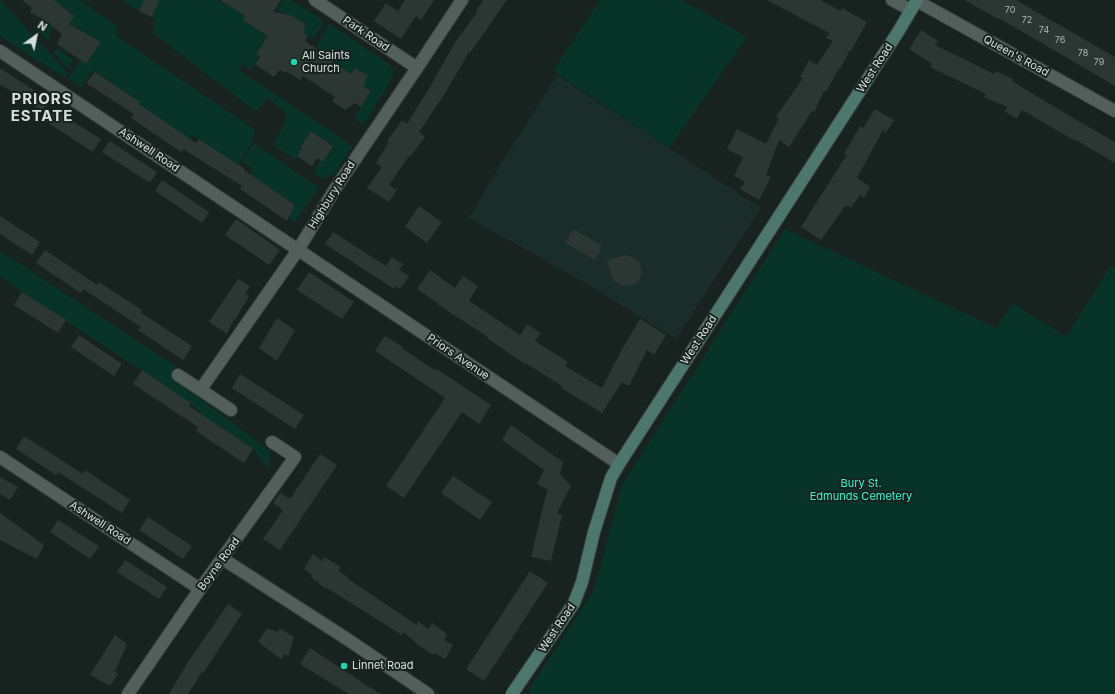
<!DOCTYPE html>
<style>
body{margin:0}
#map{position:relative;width:1115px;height:694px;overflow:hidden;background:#18231f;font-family:Inter,sans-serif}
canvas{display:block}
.north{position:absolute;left:16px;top:16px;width:40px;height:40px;-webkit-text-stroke:3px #18231f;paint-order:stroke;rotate:33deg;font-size:11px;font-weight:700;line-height:16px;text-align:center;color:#d8e0dd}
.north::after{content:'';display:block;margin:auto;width:14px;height:18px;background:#d8e0dd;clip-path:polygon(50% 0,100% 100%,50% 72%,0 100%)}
</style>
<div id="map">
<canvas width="1115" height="694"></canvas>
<div class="north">N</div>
</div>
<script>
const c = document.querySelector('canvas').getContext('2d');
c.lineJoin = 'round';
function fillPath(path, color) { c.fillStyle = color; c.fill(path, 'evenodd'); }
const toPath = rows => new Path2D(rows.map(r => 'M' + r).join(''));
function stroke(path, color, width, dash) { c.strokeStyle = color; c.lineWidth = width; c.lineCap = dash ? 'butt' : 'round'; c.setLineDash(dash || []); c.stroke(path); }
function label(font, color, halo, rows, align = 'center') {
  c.font = font + ' Inter,sans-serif'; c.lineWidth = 4; c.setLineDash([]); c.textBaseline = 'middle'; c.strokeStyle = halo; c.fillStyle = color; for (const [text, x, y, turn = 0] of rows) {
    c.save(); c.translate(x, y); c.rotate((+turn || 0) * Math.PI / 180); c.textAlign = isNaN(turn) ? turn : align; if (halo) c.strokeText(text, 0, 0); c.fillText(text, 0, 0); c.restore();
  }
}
fillPath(toPath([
 [557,75,761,208,676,339,585,283,469,218,497,170]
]), '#1b2d28');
fillPath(toPath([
 [0,0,68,73,65,78,0,36],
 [50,0,80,0,118,27,115,35,255,130,252,142,238,165,193,135,190,140,139,105,140,102,93,70,81,88,69,79,80,60,86,64,101,42,69,23,73,15,56,2],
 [122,0,144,0,139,11],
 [157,0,218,0,221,3,223,0,231,7,245,16,243,20,267,36,256,54,258,59,250,70,243,64,239,70,353,146,334,175,323,179,313,172,320,161,323,162,333,145,311,131,301,147,296,160,273,145,287,119,285,112,267,98,256,112,153,33,156,19,151,17,159,1],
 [284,0,291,0,317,16,324,24,312,39,301,31,305,24,291,15,288,14,277,10],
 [600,0,682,0,747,37,669,148,553,71],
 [48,15,50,16,47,23,53,28,47,41,35,27,40,20,43,22],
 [330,24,389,64,392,69,393,75,391,80,363,125,355,119,361,107,371,91,363,86,368,76,355,68,351,74,316,51,317,45],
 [58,48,73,60,68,69,53,52],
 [254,143,319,188,295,222,289,218,295,205,250,174,253,169,242,162],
 [785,229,996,328,1013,303,1066,337,1111,265,1115,267,1115,694,526,694,594,590,622,485],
 [0,251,177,367,171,377,270,451,269,470,253,449,205,417,191,403,22,292,0,276]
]), '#083329');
fillPath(toPath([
 [22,0,54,0,74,16,69,24,101,42,86,64,57,44,62,34,50,25,51,24,30,12,32,8],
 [144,0,160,0,151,17,139,11],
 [220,0,281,0,273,12,291,15,305,24,304,33,308,36,305,41,317,49,316,51,351,74,355,68,368,76,365,81,366,82,363,86,371,91,361,107,355,103,345,110,332,101,335,97,303,76,300,80,286,71,285,73,280,70,274,77,255,64,260,57,256,54,268,36,243,20,245,16],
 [405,0,434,0,421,20,416,16,401,39,374,21,386,3,398,11],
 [483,0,507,0,470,53,469,52,447,90,419,132,425,137,410,157,409,156,389,185,397,190,389,202,367,188,382,167,376,163,389,142,387,141,402,120,407,124,433,82,433,81,456,41,477,12,476,11],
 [767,0,820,0,841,11,842,8,867,22,851,51,850,50,840,69,839,68,826,92,824,91,814,112,812,111,789,147,779,140,766,175,771,177,759,200,740,189,745,182,734,176,743,157,727,149,737,129,766,144,779,118,776,117,803,78,800,77,809,60,817,65,833,41,826,38,829,33],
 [964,0,1016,0,1115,57,1115,86,999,18,998,19],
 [921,30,938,41,935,45,994,74,996,71,1013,79,1012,81,1061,111,1115,142,1115,163,1076,140,1075,141,1022,110,1017,119,1004,111,1007,107,984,97,986,94,930,67,932,64,909,49],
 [0,68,49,100,42,111,0,84],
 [95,72,140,102,139,104,196,143,199,139,245,169,244,170,295,205,287,221,240,189,242,186,183,149,181,152,131,118,134,114,86,83],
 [53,109,101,139,93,152,45,121],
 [875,109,894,120,886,133,883,130,857,178,870,187,864,198,860,195,851,208,846,205,821,240,801,227,846,156,844,154,860,126,863,128],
 [311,131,333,146,323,162,317,158,312,166,297,156,302,148,301,147],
 [110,141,157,172,150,183,102,152],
 [162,180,209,212,202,223,155,191],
 [419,206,442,222,427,243,405,227],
 [0,216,40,242,32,255,0,234],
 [236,219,280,250,269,265,225,235],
 [573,229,601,245,601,250,595,260,565,243],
 [333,232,386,266,392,257,403,264,399,270,409,276,400,289,396,286,394,289,325,244],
 [45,250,97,285,99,282,142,310,140,312,192,346,183,360,138,330,141,327,83,289,81,293,36,263],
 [625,255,635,258,639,262,641,267,642,272,641,277,638,281,633,285,628,286,623,286,615,281,612,277,607,260],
 [430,270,455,288,463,276,478,286,469,301,520,335,527,324,541,333,535,341,568,362,565,366,602,388,622,349,640,319,666,335,654,355,647,350,629,386,622,382,602,413,561,388,562,386,527,364,526,365,487,338,488,337,437,304,438,303,417,289],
 [309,272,354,302,342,319,297,290],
 [238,279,250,286,245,294,249,296,235,320,234,319,227,334,209,322],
 [22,292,66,320,58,333,14,305],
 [277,318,295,330,277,361,259,348],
 [79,335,122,364,114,376,71,347],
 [385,336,403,347,402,348,436,371,437,369,491,405,479,424,462,412,404,498,386,486,445,398,375,351],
 [142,370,191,403,189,406,253,449,244,463,196,431,198,427,133,384],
 [240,374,304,415,295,429,232,388],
 [511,425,563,462,560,474,571,486,557,513,562,515,551,561,531,557,544,502,548,490,537,484,544,470,502,440],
 [24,436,83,474,85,470,130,500,122,513,58,472,56,475,16,449],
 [320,454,337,465,280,550,263,539,283,510,273,503,280,493,290,499],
 [453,476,492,502,480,520,441,493],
 [0,477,18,487,10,500,0,494],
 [0,513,44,545,37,559,29,555,0,540],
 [148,517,192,546,183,559,139,530],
 [58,520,99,546,90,559,50,532],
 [313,554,322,561,324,557,341,567,338,571,348,577,347,578,417,625,418,621,428,629,432,623,447,634,444,640,453,645,445,659,435,653,433,655,418,645,404,632,402,635,327,588,326,589,311,577,312,575,304,569],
 [125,560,167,587,159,599,117,572],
 [530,571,548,583,484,681,466,669],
 [228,604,242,614,203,673,202,672,188,694,169,694,188,662],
 [267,628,277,632,280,628,294,637,288,657,285,654,281,659,258,642],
 [115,635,127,644,124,652,115,671,118,674,110,686,90,675],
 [310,648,380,694,349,694,300,664]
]), '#2c3734');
const street = toPath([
 [315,0,417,68],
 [892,0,911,10],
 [917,1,1115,111],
 [0,51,619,464],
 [178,375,231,410],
 [201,389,298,250,335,189,417,68,462,0],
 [0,457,200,589],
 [223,559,347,639,428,694],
 [128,694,200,589,295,457,272,442]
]);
const secondary = toPath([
 [512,694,574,603,582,582,594,532,611,478,619,464,898,32,917,0]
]);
stroke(street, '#373f3c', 14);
stroke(secondary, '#373f3c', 14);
stroke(street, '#535f5b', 12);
stroke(secondary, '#4e776c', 12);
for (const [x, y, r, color] of [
 [294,62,4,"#1ed5b0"],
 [344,666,4,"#1ed5b0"]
]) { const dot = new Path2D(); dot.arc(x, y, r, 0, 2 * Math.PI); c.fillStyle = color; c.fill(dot); stroke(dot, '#18231f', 1.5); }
label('9px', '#adb6b3', null, [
 ["70",1010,10],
 ["72",1027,20],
 ["74",1044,30],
 ["76",1060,40],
 ["78",1083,53],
 ["79",1099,62]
]);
label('11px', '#d8e0dd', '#18231f', [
 ["Park Road",366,34,34],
 ["Queen's Road",1016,56,29],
 ["West Road",875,68,-57],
 ["Ashwell Road",149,150,34],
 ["Highbury Road",332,195,-58],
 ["West Road",699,340,-57],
 ["Priors Avenue",458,357,34],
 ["Ashwell Road",100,523,33],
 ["Boyne Road",219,564,-54],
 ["West Road",557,628,-56]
]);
label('11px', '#d8e0dd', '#18231f', [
 ["All Saints",302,56],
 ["Church",302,69],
 ["Linnet Road",352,666]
], 'left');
label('11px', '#31f6cd', '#18231f', [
 ["Bury St.",861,484],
 ["Edmunds Cemetery",861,497]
]);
c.letterSpacing = '1px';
label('bold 15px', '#d8e0dd', '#18231f', [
 ["PRIORS",42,99],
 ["ESTATE",42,116]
]);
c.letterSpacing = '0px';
</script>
